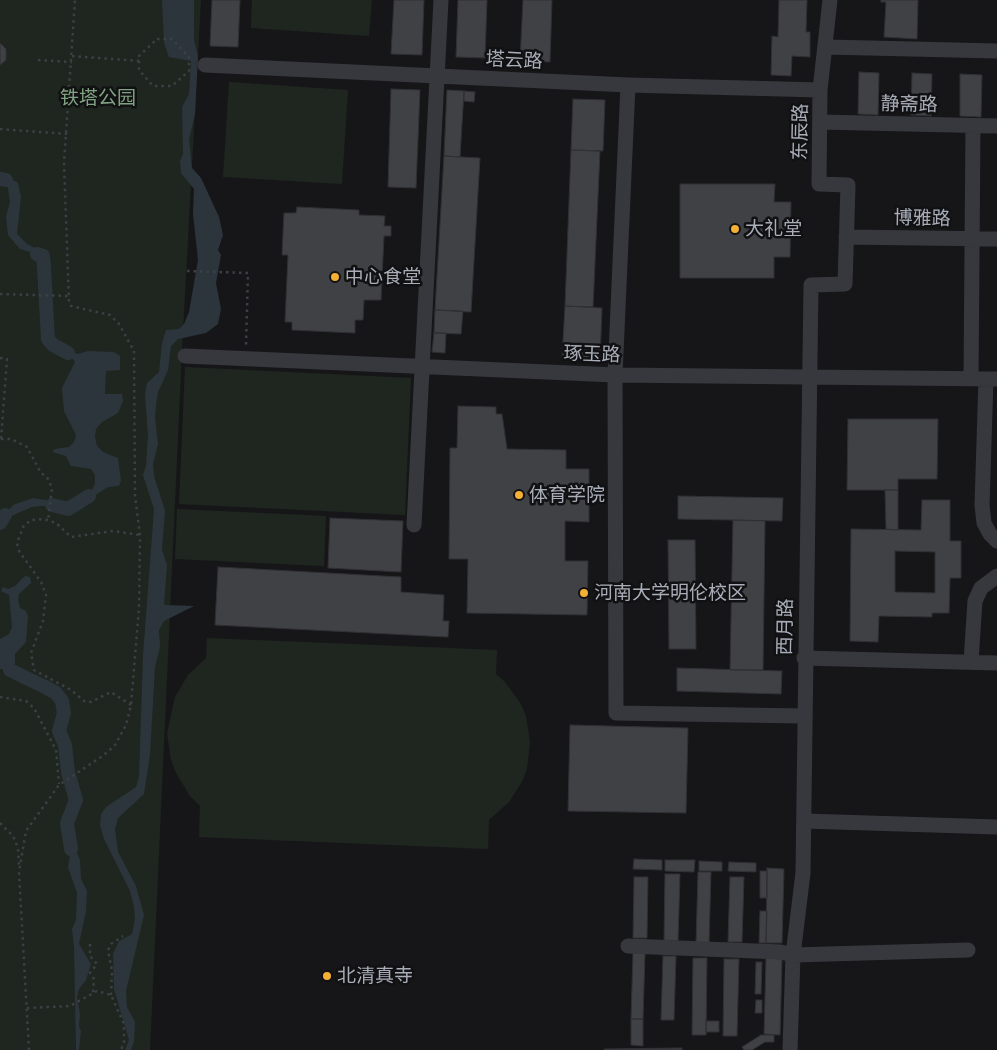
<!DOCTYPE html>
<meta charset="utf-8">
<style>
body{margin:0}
canvas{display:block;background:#161618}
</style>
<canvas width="997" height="1050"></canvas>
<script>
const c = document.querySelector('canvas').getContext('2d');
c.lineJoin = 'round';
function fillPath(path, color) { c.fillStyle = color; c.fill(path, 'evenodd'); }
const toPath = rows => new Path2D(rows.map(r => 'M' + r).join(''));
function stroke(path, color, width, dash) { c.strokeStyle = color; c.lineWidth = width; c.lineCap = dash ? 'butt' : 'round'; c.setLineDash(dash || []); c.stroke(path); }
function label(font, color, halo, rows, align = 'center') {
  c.font = font + ' Commissioner,"Noto Sans SC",sans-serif'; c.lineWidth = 5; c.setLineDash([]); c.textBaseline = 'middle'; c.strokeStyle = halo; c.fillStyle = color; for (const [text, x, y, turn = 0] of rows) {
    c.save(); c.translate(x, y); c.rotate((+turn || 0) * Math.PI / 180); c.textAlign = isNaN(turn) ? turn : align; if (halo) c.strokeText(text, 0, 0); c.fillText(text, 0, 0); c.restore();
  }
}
fillPath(toPath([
 [0,0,201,0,182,349,150,1050,0,1050],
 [252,0,372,0,369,36,251,28],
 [229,82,348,90,342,184,223,177],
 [185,367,411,378,405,515,179,504],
 [177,509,326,516,324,566,175,559],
 [207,638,497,650,496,674,505,682,521,704,526,716,530,742,527,768,523,780,509,802,489,820,488,849,199,837,200,806,190,796,176,773,171,760,167,733,175,697,188,675,206,658]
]), '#1e261f');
fillPath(toPath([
 [162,0,194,0,194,40,198,56,195,114,189,139,192,168,201,178,219,217,223,235,218,250,221,255,216,283,221,309,218,324,206,333,178,339,171,346,168,370,158,392,156,405,155,417,158,444,153,464,154,476,165,511,162,550,167,565,164,605,194,606,164,621,159,630,160,647,155,667,150,755,144,794,118,818,115,829,118,852,136,886,144,915,126,991,127,1007,135,1022,134,1041,131,1050,125,1050,129,1040,114,989,113,954,119,941,132,934,135,919,134,907,130,891,104,839,100,825,101,814,106,807,136,787,139,777,143,656,154,509,143,475,146,466,148,436,145,394,147,383,159,372,162,343,166,330,179,329,184,324,189,312,198,260,193,214,194,189,181,173,180,161,183,154,182,107,189,94,191,61,169,57,164,43],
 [6,180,13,180,18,183,21,197,17,234,27,244,41,251,37,254,20,249,8,235,6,217,10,202,8,188,4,183],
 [88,351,114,352,120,356,120,370,106,371,105,394,122,394,123,401,118,413,102,422,96,429,95,437,97,446,103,452,118,458,121,481,119,486,108,487,91,498,89,496,95,484,95,475,91,469,71,466,66,456,52,452,55,449,69,447,74,442,76,435,64,411,62,388,75,362,68,353,70,352,78,354],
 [33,498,52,501,52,505,32,507,9,517,5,515,13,505],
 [25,576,30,577,31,583,19,594,18,600,20,608,26,611,28,616,26,642,15,654,15,667,10,670,0,669,0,639,9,634,12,627,9,595,1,591,3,587,8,589,15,586],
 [71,849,76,851,80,860,81,879,87,891,86,911,79,944,91,964,86,980,79,989,77,997,80,1014,79,1026,81,1031,79,1050,76,1050,74,946,72,929,76,920,77,893,68,867]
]), '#2c353c');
stroke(toPath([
 [0,179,6,180],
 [37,254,43,256,44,268,48,339,53,345,68,353],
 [52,505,68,509,89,496],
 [0,523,5,515],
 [10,670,45,687,56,693,62,701,64,713,59,731,65,745,68,772,76,800,67,823,71,849]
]), '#2c353c', 14);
const building = toPath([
 [212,0,240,0,238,47,210,46,212,0],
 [394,0,424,0,422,55,391,54,394,0],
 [458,0,487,0,485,58,456,57,458,0],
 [523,0,552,0,550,62,520,61,523,0],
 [779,0,807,0,806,32,810,32,810,57,792,56,791,76,771,75,772,36,778,37,779,0],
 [881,0,918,0,917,39,884,37,886,2,881,2,881,0],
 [0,43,6,49,6,60,0,65,0,43],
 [859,72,879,73,878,115,858,114,859,72],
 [912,73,932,74,931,116,911,115,912,73],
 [960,74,982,75,981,117,960,116,960,74],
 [391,89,420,90,416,188,388,187,391,89],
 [447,90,464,91,460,157,444,156,447,90],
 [464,91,475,92,474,102,464,101,464,91],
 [573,99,605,100,603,151,571,150,573,99],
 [571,150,600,151,593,307,565,306,571,150],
 [444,156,480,158,471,312,435,310,444,156],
 [680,184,775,184,774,202,791,202,790,257,774,257,774,278,680,278,680,184],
 [297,207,359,210,359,215,385,216,384,226,391,226,391,236,384,236,381,300,364,300,363,320,355,320,355,333,292,330,292,322,285,322,288,255,282,255,284,213,296,213,297,207],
 [565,306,602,308,600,360,562,358,565,306],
 [435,310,463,311,461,334,434,333,435,310],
 [434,333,446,333,445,353,432,352,434,333],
 [458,406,496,407,496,414,502,414,507,449,566,450,566,469,589,469,589,522,565,521,565,561,588,561,587,615,467,613,468,559,449,559,450,448,457,448,458,406],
 [848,419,938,419,937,479,898,479,898,490,847,490,848,419],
 [885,490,898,490,898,530,886,529,885,490],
 [678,496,783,498,782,521,678,519,678,496],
 [922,500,950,500,950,541,961,541,961,578,950,578,949,613,932,613,932,617,879,616,878,642,850,641,851,529,921,530,922,500],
 [895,551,935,552,935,593,895,592,895,551],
 [330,518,403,521,401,572,328,568,330,518],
 [733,520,765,521,763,670,730,670,733,520],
 [668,540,695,540,696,649,669,649,668,540],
 [218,567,401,577,401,592,444,595,443,621,449,621,448,637,215,625,218,567],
 [677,668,782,671,781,694,677,691,677,668],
 [570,725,688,728,686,813,568,811,570,725],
 [634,859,662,860,662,870,633,869,634,859],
 [665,860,695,860,694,872,665,871,665,860],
 [699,861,722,862,722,871,699,871,699,861],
 [729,862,756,863,756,872,728,871,729,862],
 [767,868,784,869,782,943,766,943,767,868],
 [760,871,767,871,767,898,760,898,760,871],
 [698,872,711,872,709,944,696,944,698,872],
 [665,874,680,874,678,941,664,940,665,874],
 [634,877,648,877,647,938,633,938,634,877],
 [730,877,744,877,742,942,728,942,730,877],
 [760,911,767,911,766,943,759,943,760,911],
 [633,953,645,953,643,1019,631,1019,633,953],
 [663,956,676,956,674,1020,661,1020,663,956],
 [693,958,707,958,706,1035,692,1035,693,958],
 [766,958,782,959,780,1035,764,1034,766,958],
 [724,959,739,959,737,1036,723,1036,724,959],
 [756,962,762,962,761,994,755,994,756,962],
 [756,1000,762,1000,762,1013,755,1013,756,1000],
 [631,1019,643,1019,643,1046,631,1045,631,1019],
 [706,1021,719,1021,719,1032,706,1032,706,1021],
 [761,1035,774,1035,774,1042,765,1042,752,1050,744,1050,742,1047,761,1035],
 [682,1048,682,1050,604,1050,604,1049,682,1048]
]);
fillPath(building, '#404145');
stroke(building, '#303034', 1);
stroke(toPath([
 [157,39,172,39,189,57,189,71,172,86,153,86,139,70,139,56,157,39],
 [72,56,139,61],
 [38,60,72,62],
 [0,129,67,134],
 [187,271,248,273,246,345],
 [0,294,68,296],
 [0,358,7,359,1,439],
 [1,439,11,439,27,447,41,473,47,477,52,488,48,521],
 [0,697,26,701,34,708,56,750,59,784],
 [131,705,111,692,91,702,84,701,71,690,34,670,31,653,43,621,46,595,41,582,19,551,17,543,24,525,32,520,44,519,56,523,71,537,113,531,140,535],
 [0,823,13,836,18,848,19,866],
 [90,944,90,956,97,964,90,973,94,979,93,993],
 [111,995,112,971,108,950,111,944,123,936],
 [27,1008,70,1006,97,991,111,995,124,1024,124,1042,121,1050],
 [29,1050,19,872,26,831,59,785,104,755,115,745,126,725,131,705,139,608,140,535,135,496,134,351,119,324,110,315,71,306,69,302,64,163,75,0]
]), '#3d3f44', 2.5, [2.5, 4]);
stroke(toPath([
 [826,47,997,51],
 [205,65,628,85,820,90],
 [628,85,615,375,616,713,804,716],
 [820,122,997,126],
 [846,237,997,239],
 [185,356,615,375,997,379],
 [971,379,973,126],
 [986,379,982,505,984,523,990,534,997,541],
 [414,525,441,0],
 [804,658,997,663],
 [971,662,975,601,981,588,997,576],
 [804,821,997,827],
 [628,946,781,952,793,955,968,950],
 [790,1050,793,955,803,873,811,285,845,284,848,185,819,184,820,90,830,0]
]), '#37383d', 15);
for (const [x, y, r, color] of [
 [735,229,5,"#f2b134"],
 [335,277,5,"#f2b134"],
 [519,495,5,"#f2b134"],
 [584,593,5,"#f2b134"],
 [327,976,5,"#f2b134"]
]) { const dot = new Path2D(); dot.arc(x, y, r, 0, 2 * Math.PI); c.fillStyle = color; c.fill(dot); stroke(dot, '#111113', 2); }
label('19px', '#a8adb8', '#111113', [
 ["塔云路",514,60,3],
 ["静斋路",909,104,1],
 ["东辰路",800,132,-89],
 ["博雅路",922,218,1],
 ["琢玉路",592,354,2],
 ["西月路",785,627,-89]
]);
label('19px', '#7fa381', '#111113', [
 ["铁塔公园",98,98]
]);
label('19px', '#a8adb8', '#111113', [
 ["大礼堂",745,229],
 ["中心食堂",345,277],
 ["体育学院",529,495],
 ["河南大学明伦校区",594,593],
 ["北清真寺",337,976]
], 'left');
</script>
